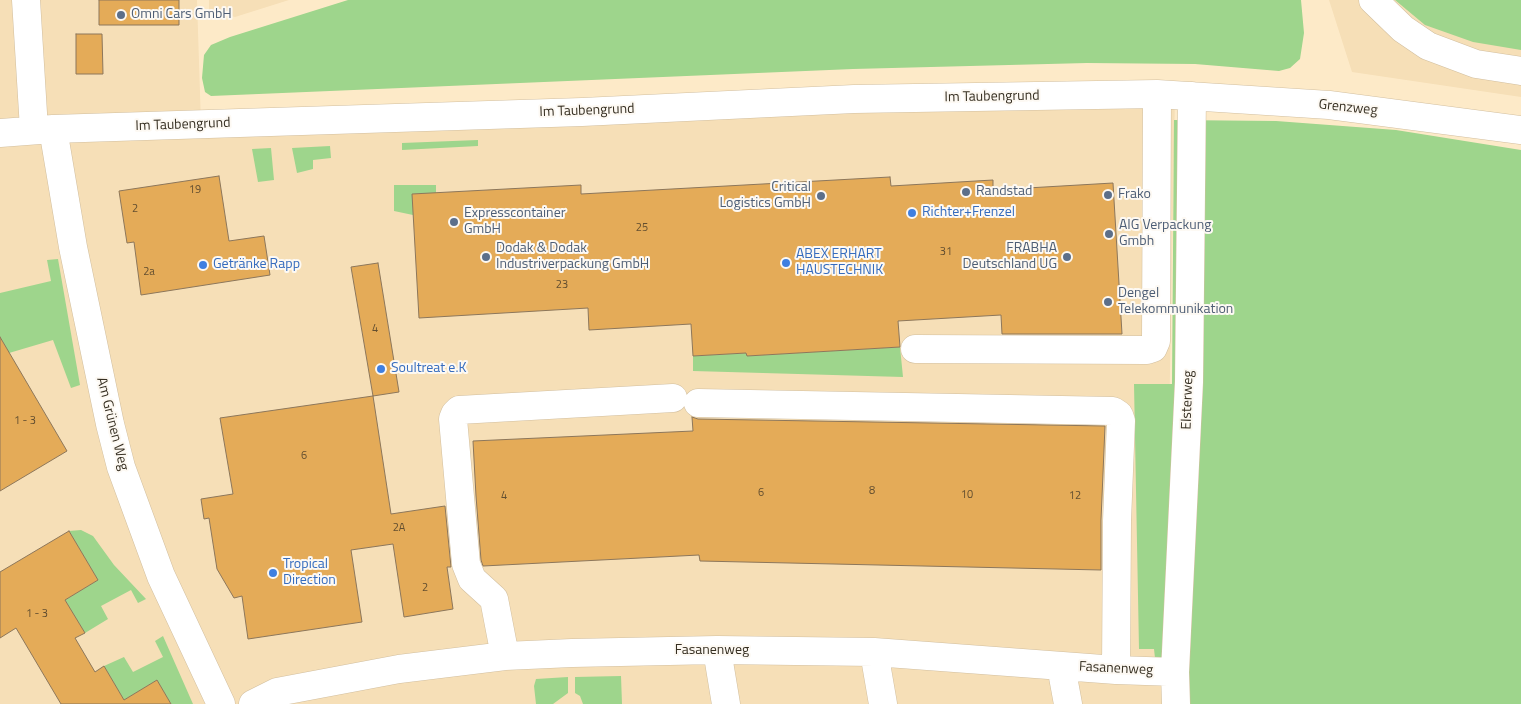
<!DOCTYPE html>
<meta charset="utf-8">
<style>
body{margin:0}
canvas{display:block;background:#fdeac8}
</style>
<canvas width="1521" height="704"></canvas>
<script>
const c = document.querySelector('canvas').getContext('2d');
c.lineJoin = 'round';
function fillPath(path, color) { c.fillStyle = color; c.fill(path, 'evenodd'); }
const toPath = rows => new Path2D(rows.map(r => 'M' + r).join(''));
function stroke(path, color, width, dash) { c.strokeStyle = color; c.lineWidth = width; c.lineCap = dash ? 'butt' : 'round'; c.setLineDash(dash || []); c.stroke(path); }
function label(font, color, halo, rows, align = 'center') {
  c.font = font + ' "Titillium Web",sans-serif'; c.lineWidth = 4; c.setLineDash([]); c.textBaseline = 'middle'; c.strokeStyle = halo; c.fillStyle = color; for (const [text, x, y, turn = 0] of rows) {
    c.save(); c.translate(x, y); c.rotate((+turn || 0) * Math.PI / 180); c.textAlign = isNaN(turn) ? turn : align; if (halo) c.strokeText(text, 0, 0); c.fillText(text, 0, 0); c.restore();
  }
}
fillPath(toPath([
 [0,0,197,0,201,124,1175,95,1164,704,0,704],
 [209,0,289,0,235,17,209,11],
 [1329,0,1521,0,1521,97,1352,72]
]), '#f6dfb7');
fillPath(toPath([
 [348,0,1301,0,1304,33,1300,59,1290,68,1279,71,1195,64,1087,63,853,69,211,96,205,92,202,78,204,55,211,45,230,37],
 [1395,0,1521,0,1521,50,1473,42,1425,25],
 [1174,120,1276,121,1396,130,1521,150,1521,704,1171,704,1155,658,1154,649,1139,649,1134,384,1172,384],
 [478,140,478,146,402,150,402,143],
 [330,146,331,158,313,160,313,169,297,173,292,148],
 [271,148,274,180,258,182,252,149],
 [394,185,436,185,436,193,413,215,394,211],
 [58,259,80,385,71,388,53,340,9,353,0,337,0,293,51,281,47,260],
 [900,347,903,377,693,371,693,356,746,353,747,356],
 [81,530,93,536,114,565,146,599,138,603,131,590,101,606,108,619,85,633,65,600,98,580,69,531],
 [163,636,193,704,171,704,157,680,124,700,104,666,124,657,133,672,163,657,155,641],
 [621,676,622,704,583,704,580,696,575,693,575,677],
 [568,677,568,693,553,704,536,704,534,686,536,679]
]), '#9ed58c');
const building = toPath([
 [99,0,179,0,179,25,99,25,99,0],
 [76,34,102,34,103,74,76,74,76,34],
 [219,176,229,241,264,236,270,275,141,295,134,242,127,243,119,191,219,176],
 [890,177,891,186,993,180,993,190,1113,183,1122,334,1002,334,1001,315,898,321,900,347,747,356,746,353,693,356,691,324,589,330,588,308,419,318,412,194,581,185,581,194,890,177],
 [378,263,399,392,373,396,351,267,378,263],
 [0,337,67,451,0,491,0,337],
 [373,396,391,514,445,506,451,567,447,567,453,609,404,617,393,544,351,550,362,622,248,639,242,596,234,598,217,569,209,518,204,519,201,499,233,494,220,418,373,396],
 [692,417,698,419,1105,426,1101,520,1101,570,700,561,699,555,483,566,481,560,476,496,473,441,693,431,692,417],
 [69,531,98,580,65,600,85,633,75,638,95,672,104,666,124,700,157,680,171,704,61,704,16,628,0,638,0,572,69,531]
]);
fillPath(building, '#e4ab58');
stroke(building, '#8d775b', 1);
const minor = toPath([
 [26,0,34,129],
 [1373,0,1403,29,1428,46,1476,64,1521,71],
 [53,129,73,247,110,424,121,467,161,576,221,704],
 [0,133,53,129,582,112,854,99,1157,94,1329,105,1521,130],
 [915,349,1147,350,1153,348,1156,341,1157,94],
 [698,403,1113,411,1119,415,1121,421,1117,521,1116,670],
 [717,650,726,704],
 [874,652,883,704],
 [505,656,494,599,472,579,466,564,453,419,455,414,459,410,673,398],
 [1061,666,1068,704],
 [253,704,277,692,399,669,505,656,572,653,717,650,874,652,1116,670,1175,672],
 [1176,704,1175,672,1189,382,1192,96]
]);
stroke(minor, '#d2bf9f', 29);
stroke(minor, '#fff', 28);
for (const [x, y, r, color] of [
 [121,15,5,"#5c6f8a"],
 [966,192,5,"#5c6f8a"],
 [1108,195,5,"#5c6f8a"],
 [821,196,5,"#5c6f8a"],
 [912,213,5,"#3f7fe0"],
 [454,222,5,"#5c6f8a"],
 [1109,234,5,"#5c6f8a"],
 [486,257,5,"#5c6f8a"],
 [1067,257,5,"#5c6f8a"],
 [786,263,5,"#3f7fe0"],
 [203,265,5,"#3f7fe0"],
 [1108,302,5,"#5c6f8a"],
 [381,369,5,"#3f7fe0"],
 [273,573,5,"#3f7fe0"]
]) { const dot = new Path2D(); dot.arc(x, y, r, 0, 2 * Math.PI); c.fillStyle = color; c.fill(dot); stroke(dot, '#fdf9f3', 2); }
label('11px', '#624e30', null, [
 ["19",195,190],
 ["2",135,209],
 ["25",642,228],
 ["31",946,252],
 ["2a",149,272],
 ["23",562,285],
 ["4",375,329],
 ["1 - 3",25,421],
 ["6",304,456],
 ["8",872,491],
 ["6",761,493],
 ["10",967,495],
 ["4",504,496],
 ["12",1075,496],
 ["2A",399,528],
 ["2",425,588],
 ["1 - 3",37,614]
]);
label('14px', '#4e5e75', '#fdf9f3', [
 ["Omni Cars GmbH",131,15],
 ["Critical",811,188,"right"],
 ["Logistics GmbH",811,204,"right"],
 ["Randstad",976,192],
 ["Frako",1118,195],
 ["Expresscontainer",464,214],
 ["GmbH",464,230],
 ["AIG Verpackung",1119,226],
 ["Gmbh",1119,242],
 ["Dodak & Dodak",496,249],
 ["Industriverpackung GmbH",496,265],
 ["FRABHA",1057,249,"right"],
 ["Deutschland UG",1057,265,"right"],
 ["Dengel",1118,294],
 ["Telekommunikation",1118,310]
], 'left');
label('14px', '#362f22', '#fdf9f3', [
 ["Im Taubengrund",992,97,-1],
 ["Grenzweg",1348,108,6],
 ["Im Taubengrund",587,111,-2],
 ["Im Taubengrund",183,125,-2],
 ["Elsterweg",1188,400,-88],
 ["Am Grünen Weg",112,424,76],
 ["Fasanenweg",712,651],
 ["Fasanenweg",1116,669,3]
]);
label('14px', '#366cbe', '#fdf9f3', [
 ["Richter+Frenzel",922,213],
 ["ABEX ERHART",796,255],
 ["HAUSTECHNIK",796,271],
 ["Getränke Rapp",213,265],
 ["Soultreat e.K",391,369],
 ["Tropical",283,565],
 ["Direction",283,581]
], 'left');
</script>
